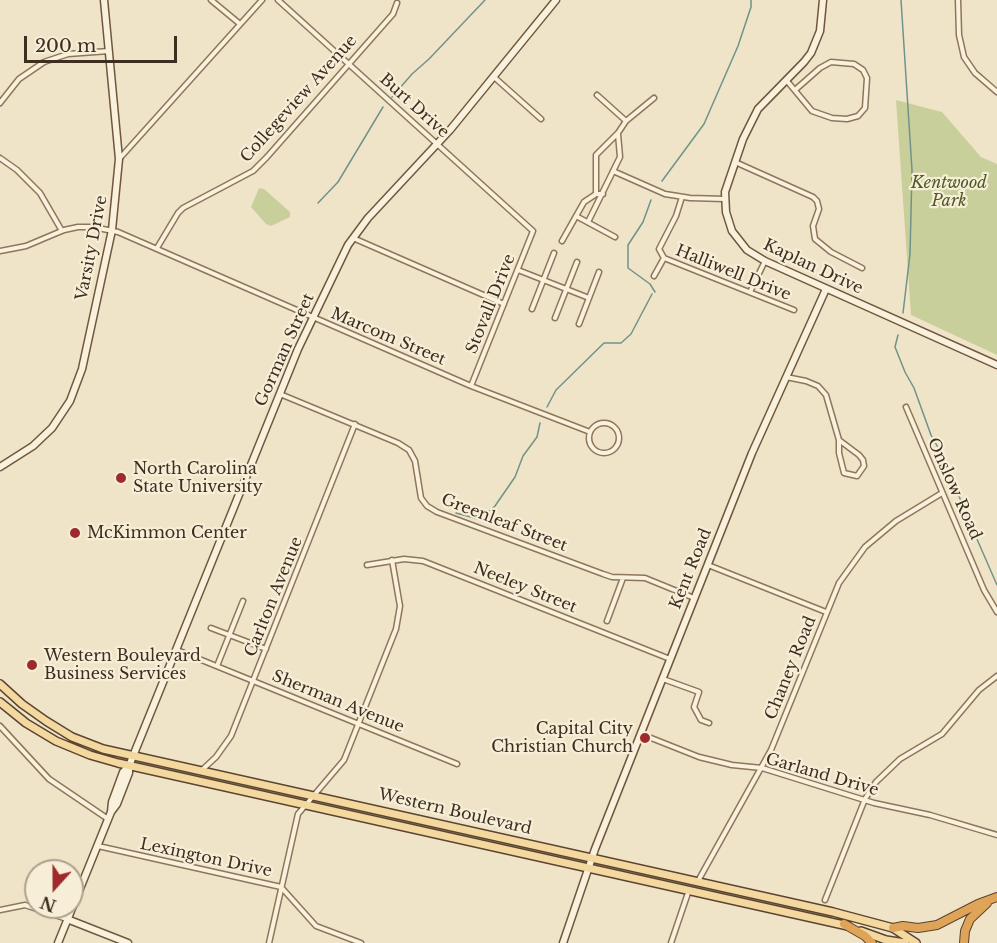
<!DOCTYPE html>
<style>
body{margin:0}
#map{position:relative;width:997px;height:943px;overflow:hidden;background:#f0e4c8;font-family:"Libre Baskerville",serif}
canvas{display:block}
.north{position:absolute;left:24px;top:859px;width:60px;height:60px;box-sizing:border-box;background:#f7eed8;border:2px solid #ada18e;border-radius:50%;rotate:201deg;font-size:16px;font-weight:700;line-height:24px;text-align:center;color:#3d2e20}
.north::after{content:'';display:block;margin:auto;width:21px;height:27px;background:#9e2a2b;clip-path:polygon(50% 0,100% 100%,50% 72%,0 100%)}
.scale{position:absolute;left:24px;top:36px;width:153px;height:27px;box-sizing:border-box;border:3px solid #3d2e20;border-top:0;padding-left:8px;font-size:18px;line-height:21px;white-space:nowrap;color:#3d2e20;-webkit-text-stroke:4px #f7eed8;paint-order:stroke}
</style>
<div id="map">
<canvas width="997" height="943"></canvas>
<div class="north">N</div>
<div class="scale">200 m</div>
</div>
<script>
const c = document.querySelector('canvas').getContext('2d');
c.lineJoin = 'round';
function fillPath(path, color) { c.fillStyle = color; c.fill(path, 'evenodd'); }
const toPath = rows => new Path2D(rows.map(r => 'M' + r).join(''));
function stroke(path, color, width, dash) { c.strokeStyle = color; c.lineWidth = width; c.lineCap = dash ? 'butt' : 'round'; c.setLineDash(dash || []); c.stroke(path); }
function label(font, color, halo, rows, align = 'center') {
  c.font = font + ' "Libre Baskerville",serif'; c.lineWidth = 4.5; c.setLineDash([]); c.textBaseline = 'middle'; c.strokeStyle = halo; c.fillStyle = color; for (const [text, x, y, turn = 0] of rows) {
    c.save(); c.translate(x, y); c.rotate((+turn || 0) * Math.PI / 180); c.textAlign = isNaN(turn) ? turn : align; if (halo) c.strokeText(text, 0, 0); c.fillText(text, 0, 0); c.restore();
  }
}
fillPath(toPath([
 [896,100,942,112,981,157,997,164,997,355,911,315],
 [259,188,264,189,290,212,290,217,271,226,266,224,251,207]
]), '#c9cf9b');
stroke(toPath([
 [901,0,912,170,910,254,903,313],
 [392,97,412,74,429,59,485,0],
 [662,181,704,124,738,46,751,7,751,0],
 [651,200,643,222,628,245,628,268,650,284,655,292],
 [318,203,338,182,383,107],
 [898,335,895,347,905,372,914,388,931,435,945,460,966,514,997,585],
 [547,407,556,390,604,343,621,343,631,334,652,294],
 [456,513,478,519,484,516,495,506,515,477,523,456,537,437,540,423]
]), '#6f938a', 1.5);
const street = toPath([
 [211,0,240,24],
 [278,0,533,231,471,386],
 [958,0,959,35,964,57,975,73,997,92],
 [494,77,541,119],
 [787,81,812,111,832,118,847,119,858,116,865,108,867,78,863,70,854,64,831,62,820,68,795,90],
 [597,95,626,121],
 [0,103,19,79,44,62,68,54,109,51],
 [0,158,17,170,40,193,62,231],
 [120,158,262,0],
 [735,162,813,197,817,201,819,209,813,226,815,239,831,252,862,268],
 [613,171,665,194,690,198,725,199],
 [596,194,596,155,618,133,626,121,654,98],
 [576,216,615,237],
 [588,222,620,157,618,134],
 [353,238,504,304],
 [562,241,584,202,596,194,603,194],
 [157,248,178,213,183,208,253,171,267,157,393,14,397,3],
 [0,251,26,246,64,230,78,227,93,227,118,232,471,386,590,432],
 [664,258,794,310],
 [518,270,589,298],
 [654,276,664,258,659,249,676,216,682,197],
 [750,292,765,261],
 [532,309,554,253],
 [555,318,577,262],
 [579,324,599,272],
 [786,377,806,381,818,386,826,395,839,440,859,455,863,460,864,466,857,476,844,473,839,453,839,440],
 [280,394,398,443,409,450,415,461,421,498,427,506,437,512,603,574,612,577,645,578,694,598],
 [906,407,984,590,997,612],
 '589 438a15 15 0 1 1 30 0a15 15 0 1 1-30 0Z',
 [367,565,404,559,423,561,670,659],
 [708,565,826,612],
 [607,621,623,578],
 [211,628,266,649],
 [177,650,457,764],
 [217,666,243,601],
 [663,679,699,692,694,707,701,720,709,723],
 [0,726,49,779,108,819],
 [641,734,699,757,732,765,762,768,874,803,930,815,997,835],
 [202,770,216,757,231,736,355,424],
 [98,846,281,887,316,926,361,943],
 [698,881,771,750,839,583,865,547,896,521,942,493],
 [825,900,865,799,876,782,900,759,942,734,979,690,997,676],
 [0,910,25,905,67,919],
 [269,943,298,814,344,760,396,629,400,606,392,560],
 [671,943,689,890]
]);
const secondary = toPath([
 [823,0,820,31,811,53,804,62,758,109,743,139,725,192,726,212,732,231,747,250,765,261,997,365],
 [0,467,33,446,52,428,70,401,82,369,112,230,119,159,104,0],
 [111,812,112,802,123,772,129,766],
 [67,919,128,943],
 [58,943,111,812,117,804,129,773,129,766,298,349,348,245,368,218,450,130,556,0],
 [563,943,595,849,752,453,826,289]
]);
const primary = toPath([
 [0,684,22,704,46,721,72,737,103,749,833,912,893,928,916,943],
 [0,702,26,723,56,741,90,755,118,763,848,926],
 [861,931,886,940,905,943]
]);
const highway = toPath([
 [844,924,865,936,872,943],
 [893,928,903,926,918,928,937,925,978,904,997,897],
 [964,943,965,931,970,919,987,903]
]);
stroke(street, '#8d765c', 7);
stroke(secondary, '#6f573f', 9);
stroke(primary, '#5b4430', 10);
stroke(highway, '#5b4430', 10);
stroke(street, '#faf1dc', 4);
stroke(secondary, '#faf1dc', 6);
stroke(primary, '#f3d9a0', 7);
stroke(highway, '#e0a458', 8);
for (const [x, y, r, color] of [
 [121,478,6,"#9e2a2b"],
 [75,533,6,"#9e2a2b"],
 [32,665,6,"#9e2a2b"],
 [645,738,6,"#9e2a2b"]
]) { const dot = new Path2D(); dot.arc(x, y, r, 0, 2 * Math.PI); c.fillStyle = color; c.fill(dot); stroke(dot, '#f7eed8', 2); }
label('16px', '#3d2e20', '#f7eed8', [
 ["Collegeview Avenue",299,99,-48],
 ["Burt Drive",414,106,42],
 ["Varsity Drive",92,248,-79],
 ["Kaplan Drive",813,267,25],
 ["Halliwell Drive",733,273,22],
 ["Stovall Drive",491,304,-68],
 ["Marcom Street",388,337,23],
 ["Gorman Street",285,350,-66],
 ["Onslow Road",954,489,66],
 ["Greenleaf Street",504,523,21],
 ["Kent Road",691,569,-68],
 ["Neeley Street",525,588,22],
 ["Carlton Avenue",274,597,-68],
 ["Chaney Road",791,668,-68],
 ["Sherman Avenue",338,702,22],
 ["Garland Drive",822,775,16],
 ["Western Boulevard",455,812,13],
 ["Lexington Drive",206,858,12]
]);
label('italic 16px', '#4d5a26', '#f7eed8', [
 ["Kentwood",949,183],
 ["Park",949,201]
]);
label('16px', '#3d2e20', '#f7eed8', [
 ["North Carolina",133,469],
 ["State University",133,487],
 ["McKimmon Center",87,533],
 ["Western Boulevard",44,656],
 ["Business Services",44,674],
 ["Capital City",633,729,"right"],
 ["Christian Church",633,747,"right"]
], 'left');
</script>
